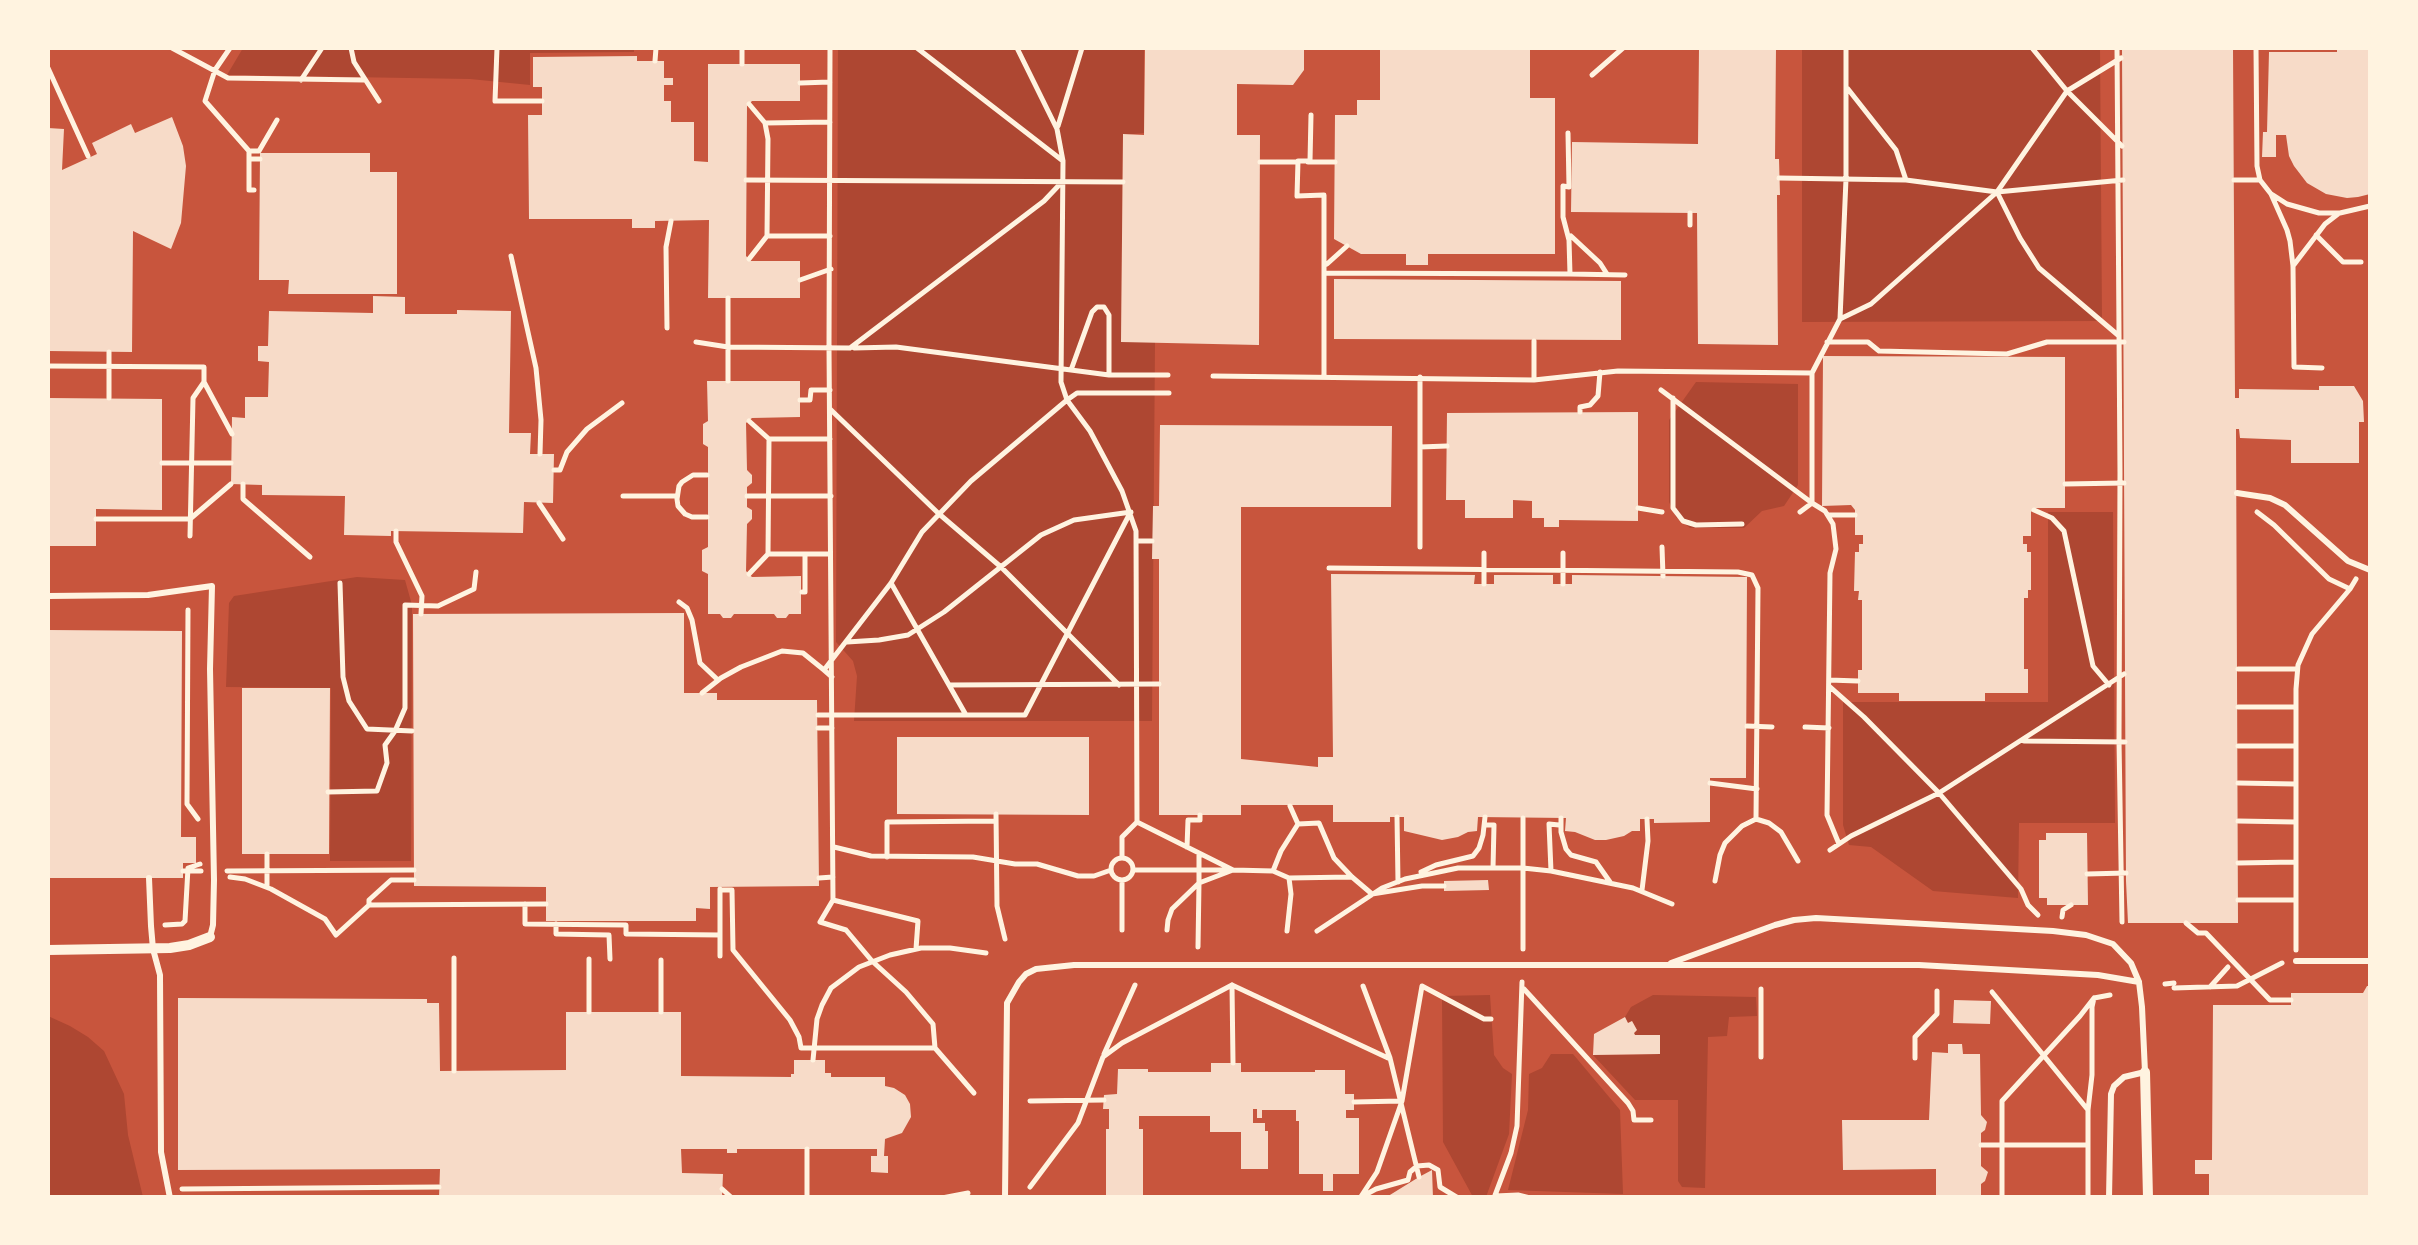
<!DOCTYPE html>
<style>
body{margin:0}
#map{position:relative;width:2418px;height:1245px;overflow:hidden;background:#c8553d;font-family:"Fira Sans Condensed",sans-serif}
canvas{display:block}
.frame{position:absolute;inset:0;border:50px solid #fff3e0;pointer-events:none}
</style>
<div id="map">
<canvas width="2418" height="1245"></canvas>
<div class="frame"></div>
</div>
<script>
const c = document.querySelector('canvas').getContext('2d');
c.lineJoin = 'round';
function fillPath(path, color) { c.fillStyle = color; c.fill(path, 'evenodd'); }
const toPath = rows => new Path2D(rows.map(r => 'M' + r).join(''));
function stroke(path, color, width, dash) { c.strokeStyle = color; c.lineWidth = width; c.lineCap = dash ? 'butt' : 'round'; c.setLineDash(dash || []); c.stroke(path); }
fillPath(toPath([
 [243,48,634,48,634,52,530,53,530,85,470,79,227,75],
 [838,48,1144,48,1144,133,1123,135,1121,341,1155,342,1152,721,854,721,857,676,853,661,836,642],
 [1802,48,2100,48,2102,321,1802,322],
 [1696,382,1798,384,1798,485,1784,506,1762,511,1744,528,1690,528,1676,517,1669,502,1669,420],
 [2048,512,2113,512,2115,823,2019,823,2018,898,1933,891,1871,847,1849,845,1843,825,1843,702,2048,702],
 [357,577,405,580,412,605,411,861,330,861,331,688,226,687,229,603,234,596],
 [1490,995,1494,1055,1503,1068,1512,1074,1509,1134,1486,1197,1473,1197,1443,1142,1442,996],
 [1653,995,1756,997,1757,1016,1729,1017,1727,1036,1708,1037,1705,1188,1682,1187,1678,1181,1678,1100,1635,1100,1593,1055,1660,1054,1660,1036,1635,1035,1634,1033,1637,1030,1632,1021,1628,1023,1625,1017,1631,1007],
 [48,1016,70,1026,88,1037,104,1051,124,1094,128,1135,143,1197,48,1197],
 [1551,1054,1573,1054,1620,1110,1623,1194,1508,1190,1528,1110,1529,1074,1542,1068]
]), '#ae4732');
fillPath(toPath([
 [1145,48,1304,48,1304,70,1293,85,1237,84,1237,135,1260,135,1260,137,1259,345,1121,342,1123,134,1144,135],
 [1380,48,1530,48,1530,98,1555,98,1555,254,1428,254,1428,265,1406,265,1406,254,1361,254,1334,239,1335,115,1357,115,1357,100,1380,100],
 [1699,48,1776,48,1775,159,1779,159,1780,195,1777,195,1778,345,1698,344,1697,213,1571,212,1572,142,1698,144],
 [2122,48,2233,48,2235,398,2239,398,2239,389,2319,390,2319,386,2354,386,2363,401,2364,422,2359,422,2359,463,2291,463,2291,440,2240,438,2239,429,2236,429,2238,923,2128,923,2126,881],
 [2337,48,2370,48,2370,194,2358,197,2347,198,2326,194,2307,183,2294,166,2289,156,2286,135,2276,135,2276,157,2262,157,2263,132,2267,132,2269,52,2337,52],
 [637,56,637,61,664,61,664,78,673,78,673,85,664,85,664,101,671,101,671,122,694,122,694,161,708,162,708,64,800,64,800,101,752,101,747,106,746,256,751,261,800,261,800,298,708,298,709,220,655,221,655,228,632,228,632,219,529,219,528,115,542,115,542,87,533,87,533,57],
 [172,117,183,146,186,166,181,223,171,249,133,231,132,352,48,351,48,128,64,129,62,170,97,154,92,143,131,124,135,133],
 [260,153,370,153,370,172,397,172,397,294,288,294,289,280,259,280],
 [1334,279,1621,281,1621,340,1334,339],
 [373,296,405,297,405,314,457,314,457,310,511,311,509,433,531,433,530,454,554,454,553,503,524,502,523,533,391,531,391,536,344,535,345,496,262,495,262,485,231,484,232,417,245,418,245,397,268,397,269,362,258,361,258,346,268,346,269,311,373,313],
 [1823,356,2065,357,2065,508,2035,508,2031,512,2031,536,2023,536,2023,544,2027,544,2027,552,2031,552,2031,590,2028,590,2028,598,2024,598,2024,669,2028,669,2028,693,1985,693,1985,701,1899,701,1899,693,1858,693,1858,670,1862,670,1862,600,1858,600,1859,591,1854,591,1855,552,1859,552,1859,544,1863,544,1863,535,1855,535,1855,510,1851,505,1822,506],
 [707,381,800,381,800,417,752,418,746,423,747,470,752,475,752,483,747,487,747,507,752,510,752,519,747,524,746,571,752,577,801,576,801,614,789,614,786,618,777,618,774,614,734,614,731,618,723,618,720,614,708,614,708,574,702,571,702,550,708,547,708,447,703,444,703,424,708,421],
 [48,398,162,399,162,510,96,509,96,546,48,546],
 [1638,412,1638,521,1559,520,1559,527,1544,527,1544,518,1532,518,1532,501,1513,500,1513,518,1465,518,1465,500,1446,500,1447,413],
 [1160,425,1392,426,1391,507,1241,507,1241,759,1318,767,1318,757,1333,757,1331,574,1475,575,1474,584,1494,584,1494,575,1553,575,1553,584,1572,584,1572,575,1747,577,1746,778,1710,778,1710,822,1654,823,1654,819,1640,819,1640,831,1632,831,1624,836,1606,840,1595,840,1575,832,1565,831,1566,818,1478,817,1477,831,1468,832,1458,837,1442,840,1404,831,1404,817,1390,817,1390,822,1333,822,1333,805,1241,805,1241,815,1159,815,1159,559,1152,559,1153,506,1159,506],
 [684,613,684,693,717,693,717,700,817,700,819,886,710,887,710,909,696,908,696,921,546,921,546,887,414,886,413,614],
 [48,630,182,631,181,837,196,837,196,863,183,863,183,878,48,878],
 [242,688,330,688,329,854,242,854],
 [897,737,1089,737,1089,815,897,814],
 [2046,833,2087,833,2088,905,2047,905,2047,898,2039,898,2039,840,2046,840],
 [1488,880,1489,890,1444,891,1444,881],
 [2367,986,2370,986,2370,1198,2209,1198,2209,1174,2195,1174,2195,1160,2212,1160,2213,1005,2291,1005,2291,993,2363,993],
 [178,998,427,999,427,1003,439,1003,440,1071,566,1070,566,1012,681,1012,681,1076,791,1077,791,1074,794,1074,794,1060,825,1060,825,1073,831,1073,831,1077,885,1077,885,1086,894,1088,905,1095,910,1104,911,1117,902,1133,885,1139,884,1156,888,1156,888,1173,871,1172,871,1156,877,1156,877,1149,737,1149,737,1153,727,1153,727,1149,681,1149,682,1173,723,1174,722,1198,439,1198,440,1169,178,1170],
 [1954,1000,1991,1001,1990,1024,1953,1023],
 [1625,1017,1628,1023,1632,1021,1637,1030,1634,1033,1635,1035,1660,1035,1660,1054,1593,1055,1594,1034],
 [1948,1044,1962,1044,1963,1054,1980,1054,1981,1115,1987,1122,1985,1130,1981,1133,1981,1166,1988,1172,1985,1181,1981,1184,1981,1198,1936,1198,1936,1169,1843,1170,1842,1120,1929,1120,1932,1052,1948,1053],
 [1211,1063,1241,1063,1241,1072,1315,1072,1315,1070,1345,1070,1345,1094,1354,1094,1354,1110,1346,1110,1346,1118,1359,1118,1359,1174,1333,1174,1333,1191,1323,1191,1323,1174,1299,1174,1299,1121,1296,1121,1296,1110,1262,1110,1262,1118,1257,1118,1257,1109,1253,1109,1253,1123,1265,1123,1265,1131,1268,1131,1268,1169,1241,1169,1241,1132,1210,1132,1210,1116,1139,1116,1139,1129,1143,1129,1143,1195,1106,1195,1106,1129,1109,1129,1109,1109,1103,1109,1104,1095,1117,1094,1118,1069,1148,1069,1148,1072,1211,1072],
 [1432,1170,1433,1198,1385,1198,1419,1177]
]), '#f7dbc8');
stroke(toPath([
 [172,48,228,78,364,80],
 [230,48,215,70,205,101,249,151],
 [351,48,354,62,379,101],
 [497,48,495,101,542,101],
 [742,48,742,64],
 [830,48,829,347,833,900,820,922,846,930,872,961,906,992,933,1024,935,1048,974,1093],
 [917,48,1063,161],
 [2117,48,2120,472,2119,741,2122,922],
 [2256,48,2257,166,2260,180,2271,194,2287,230,2290,241,2293,266,2294,367,2322,368],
 [2121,58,2067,91,2122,146],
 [655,61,656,48],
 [48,68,88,156],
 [1592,75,1623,48],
 [301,80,322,48],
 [800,83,830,82],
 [1848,89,1896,150,1906,180],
 [749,104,765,123],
 [1311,115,1310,161,1298,161,1297,196,1324,195,1324,376],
 [830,122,765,123,768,139,767,236,830,236],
 [1058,126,1082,48],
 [1568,133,1569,187,1563,186,1563,217,1569,240,1570,274,1625,275],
 [249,159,249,190,254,190],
 [260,159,249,159,249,151,259,151,277,120],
 [1260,162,1297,162],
 [1308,162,1335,162],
 [1779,178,1906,180,1997,192,2123,180],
 [746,180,1123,182],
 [2234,180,2260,180],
 [1997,192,2020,238,2039,268,2119,336],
 [2273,195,2287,204,2319,213,2340,213,2370,206],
 [1690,225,1690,213],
 [2316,235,2343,262,2361,262],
 [1571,236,1600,263,1607,274],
 [511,256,536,368,541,420,540,454],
 [749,259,767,236],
 [1327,264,1347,246],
 [2293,266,2325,224,2338,214],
 [1325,273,1570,274],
 [800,280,831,269],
 [1840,319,1871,304,1997,192,2067,91,2032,48],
 [667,328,666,247,671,221],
 [696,342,728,347,850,348,1044,201,1061,183],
 [1827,342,1868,342,1879,351,2007,354,2047,342,2124,342],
 [854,348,896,347,1109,375,1168,375],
 [109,352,109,398],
 [48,366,204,367,204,382,193,398,190,536],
 [1071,370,1092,312,1097,307,1104,307,1109,315,1109,375],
 [1213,376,1534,380,1618,371,1812,373],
 [1420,377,1420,547],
 [1534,380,1534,341],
 [728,381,728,298],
 [204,382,232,434],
 [1661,390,1812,503,1825,511,1833,524,1836,549,1830,573,1827,815,1839,844],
 [1673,398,1673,508,1683,521,1696,525,1742,524],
 [800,400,810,400,811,390,830,390],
 [830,409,938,513,1001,567,1119,685],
 [1580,412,1580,407,1590,405,1598,396,1600,372],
 [749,421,769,439],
 [1420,447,1447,446],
 [162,463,231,463],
 [554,470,560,470,567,452,587,429,622,403],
 [707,475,693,475,682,482,679,486,677,499,678,506,685,514,692,517,707,517],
 [243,484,243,499,310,557],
 [2065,484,2124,483],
 [623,496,677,496],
 [747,496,831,496],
 [539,503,563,539],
 [1638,508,1662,512],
 [2034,510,2052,518,2064,531,2093,666,2109,685],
 [1800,512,1812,503,1812,373,1840,319,1846,179,1846,48],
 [2257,512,2274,525,2329,579,2350,589],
 [1829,515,1855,515],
 [96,519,190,519,231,484],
 [396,531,396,542,422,596,421,614],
 [1136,541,1152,541],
 [1662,547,1663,576],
 [1484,553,1484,584],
 [1563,553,1563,584],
 [830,554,768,554,769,439,830,439],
 [1329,568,1738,572,1752,575,1758,588,1756,819,1742,826,1725,843,1720,855,1715,881],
 [749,574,768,554],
 [340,583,343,677,349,701,367,729,412,731],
 [891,583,966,715],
 [802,592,805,592,805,554],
 [679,602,687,608,692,620,700,663,718,680],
 [188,610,187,804,198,819],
 [847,642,879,640,908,635,944,612,1041,535,1074,520,1131,512],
 [2238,669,2297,669],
 [832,677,824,670,891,583,922,532,971,481,1067,400,1061,382,1063,161,1057,129,1017,48],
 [1829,680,1858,681],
 [949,685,1159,684],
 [1829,686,1864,717,1939,793,1851,836,1830,850],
 [702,693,721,678,741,667,782,651,803,653,824,670],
 [2238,707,2295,707],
 [818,715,1025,715,1129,515],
 [1747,726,1772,727],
 [1805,727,1829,728],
 [818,728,832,728],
 [2024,741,2125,742],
 [2238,746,2295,746],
 [1710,783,1757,789],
 [2238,783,2295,784],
 [328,792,377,791,387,763,385,745,395,731,405,708,405,605,438,606,474,589,476,572],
 [1290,806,1298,824,1319,823,1334,858,1352,877,1372,894,1422,886,1444,886],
 [996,814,997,906,1005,939],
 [1397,817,1398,882],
 [1561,818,1561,832,1566,849,1571,855,1596,862,1610,882],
 [1756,819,1769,823,1781,832,1798,861],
 [2238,821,2295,822],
 [1137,822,1233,870,1273,871,1289,878,1291,894,1287,931],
 [1486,825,1494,825,1493,868],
 [834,847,871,856,973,857,1015,864,1037,864,1078,876,1094,876,1111,870],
 [1187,847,1188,820,1200,820,1200,815],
 [267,854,267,887],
 [887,857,887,822,996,821],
 '1111 869a11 11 0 1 1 22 0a11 11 0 1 1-22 0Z',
 [1122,858,1122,837,1137,822,1136,531,1122,491,1090,431,1067,400,1077,393,1169,393],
 [2238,863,2295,862],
 [1133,870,1230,870],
 [183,871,201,871],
 [227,871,414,870],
 [1273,871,1281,851,1298,824],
 [1551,871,1549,824,1559,825],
 [1421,872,1436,865,1473,856,1479,848,1483,835,1485,817],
 [2087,874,2126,873],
 [230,877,245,879,271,889,325,919,336,935,369,905,546,904],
 [819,878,833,877],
 [1289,878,1351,877],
 [720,889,720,956],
 [720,890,732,890,733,950,790,1020,799,1037,801,1048,935,1048],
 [1642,890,1648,841,1647,819],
 [833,900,918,921,916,949],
 [2238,900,2295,900],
 [525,904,525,924,626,925,626,934,720,935],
 [369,905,369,900,391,880,414,880],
 [2038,915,2028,905,2021,889,1939,793,2124,674],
 [2062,917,2063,910,2071,905],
 [2186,923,2198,933,2206,933,2270,1000,2291,1000],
 [556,924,556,934,609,935,610,959],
 [165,925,182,924,185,921,188,868,200,864],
 [1122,930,1122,880],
 [1167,930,1168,920,1172,909,1199,883,1199,853],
 [1317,931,1382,888,1405,879,1458,868,1523,868,1551,871,1633,888,1672,904],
 [1198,947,1199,883,1233,870],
 [1523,949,1523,818],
 [2296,950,2296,689,2298,665,2312,634,2350,589,2356,579],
 [454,958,454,1071],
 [589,959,589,1012],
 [661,960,661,1012],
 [2165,984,2174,983],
 [1232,985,1388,1058],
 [1232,985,1233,1063],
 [1363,986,1390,1058,1419,1177],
 [2210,987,2228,967],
 [2174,988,2237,986,2282,963],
 [1524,989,1628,1103,1633,1111,1634,1120,1651,1120],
 [1992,992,2088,1110],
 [1104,1054,1135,985],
 [1761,1057,1761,989],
 [1915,1058,1915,1037,1937,1014,1937,991],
 [813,1060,817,1019,822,1005,831,988,859,967,890,955,921,948,950,948,986,953],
 [1030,1101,1104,1100],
 [1354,1102,1401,1101],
 [1981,1145,2088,1145],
 [807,1149,807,1198],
 [1030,1187,1078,1123,1103,1057,1122,1043,1232,985],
 [182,1189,439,1187],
 [722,1189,732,1198],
 [1363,1196,1376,1189,1408,1180,1410,1172,1417,1166,1429,1165,1438,1170,1440,1187,1458,1198],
 [1495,1196,1518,1195,1530,1198],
 [942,1198,968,1193],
 [1137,1198,1221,1198],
 [1360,1198,1377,1172,1402,1101,1422,986,1484,1019,1491,1019],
 [1494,1198,1511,1153,1517,1126,1522,982],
 [2002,1198,2002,1101,2080,1016,2094,998],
 [2088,1198,2088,1110,2092,1075,2092,1007,2094,998,2110,995]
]), '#fff3e0', 5);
stroke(toPath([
 [2237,493,2270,498,2285,505,2348,561,2370,570],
 [48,596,148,595,212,586,210,669,214,880,213,925,210,937],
 [149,878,151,926,153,949,160,975,161,1152,170,1198],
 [2296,961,2370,961],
 [1671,963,1775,925,1794,920,1816,918,2053,931,2086,935,2113,944,2131,963,2139,982,2142,1007,2145,1072,2124,1077,2114,1086,2111,1094,2109,1198],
 [1005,1198,1007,1003,1019,982,1026,974,1036,969,1074,965,1919,965,2098,975,2139,982]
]), '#fff3e0', 6);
stroke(toPath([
 [48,950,170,948,189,945,210,937],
 [2145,1072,2148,1198]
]), '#fff3e0', 10);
</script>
